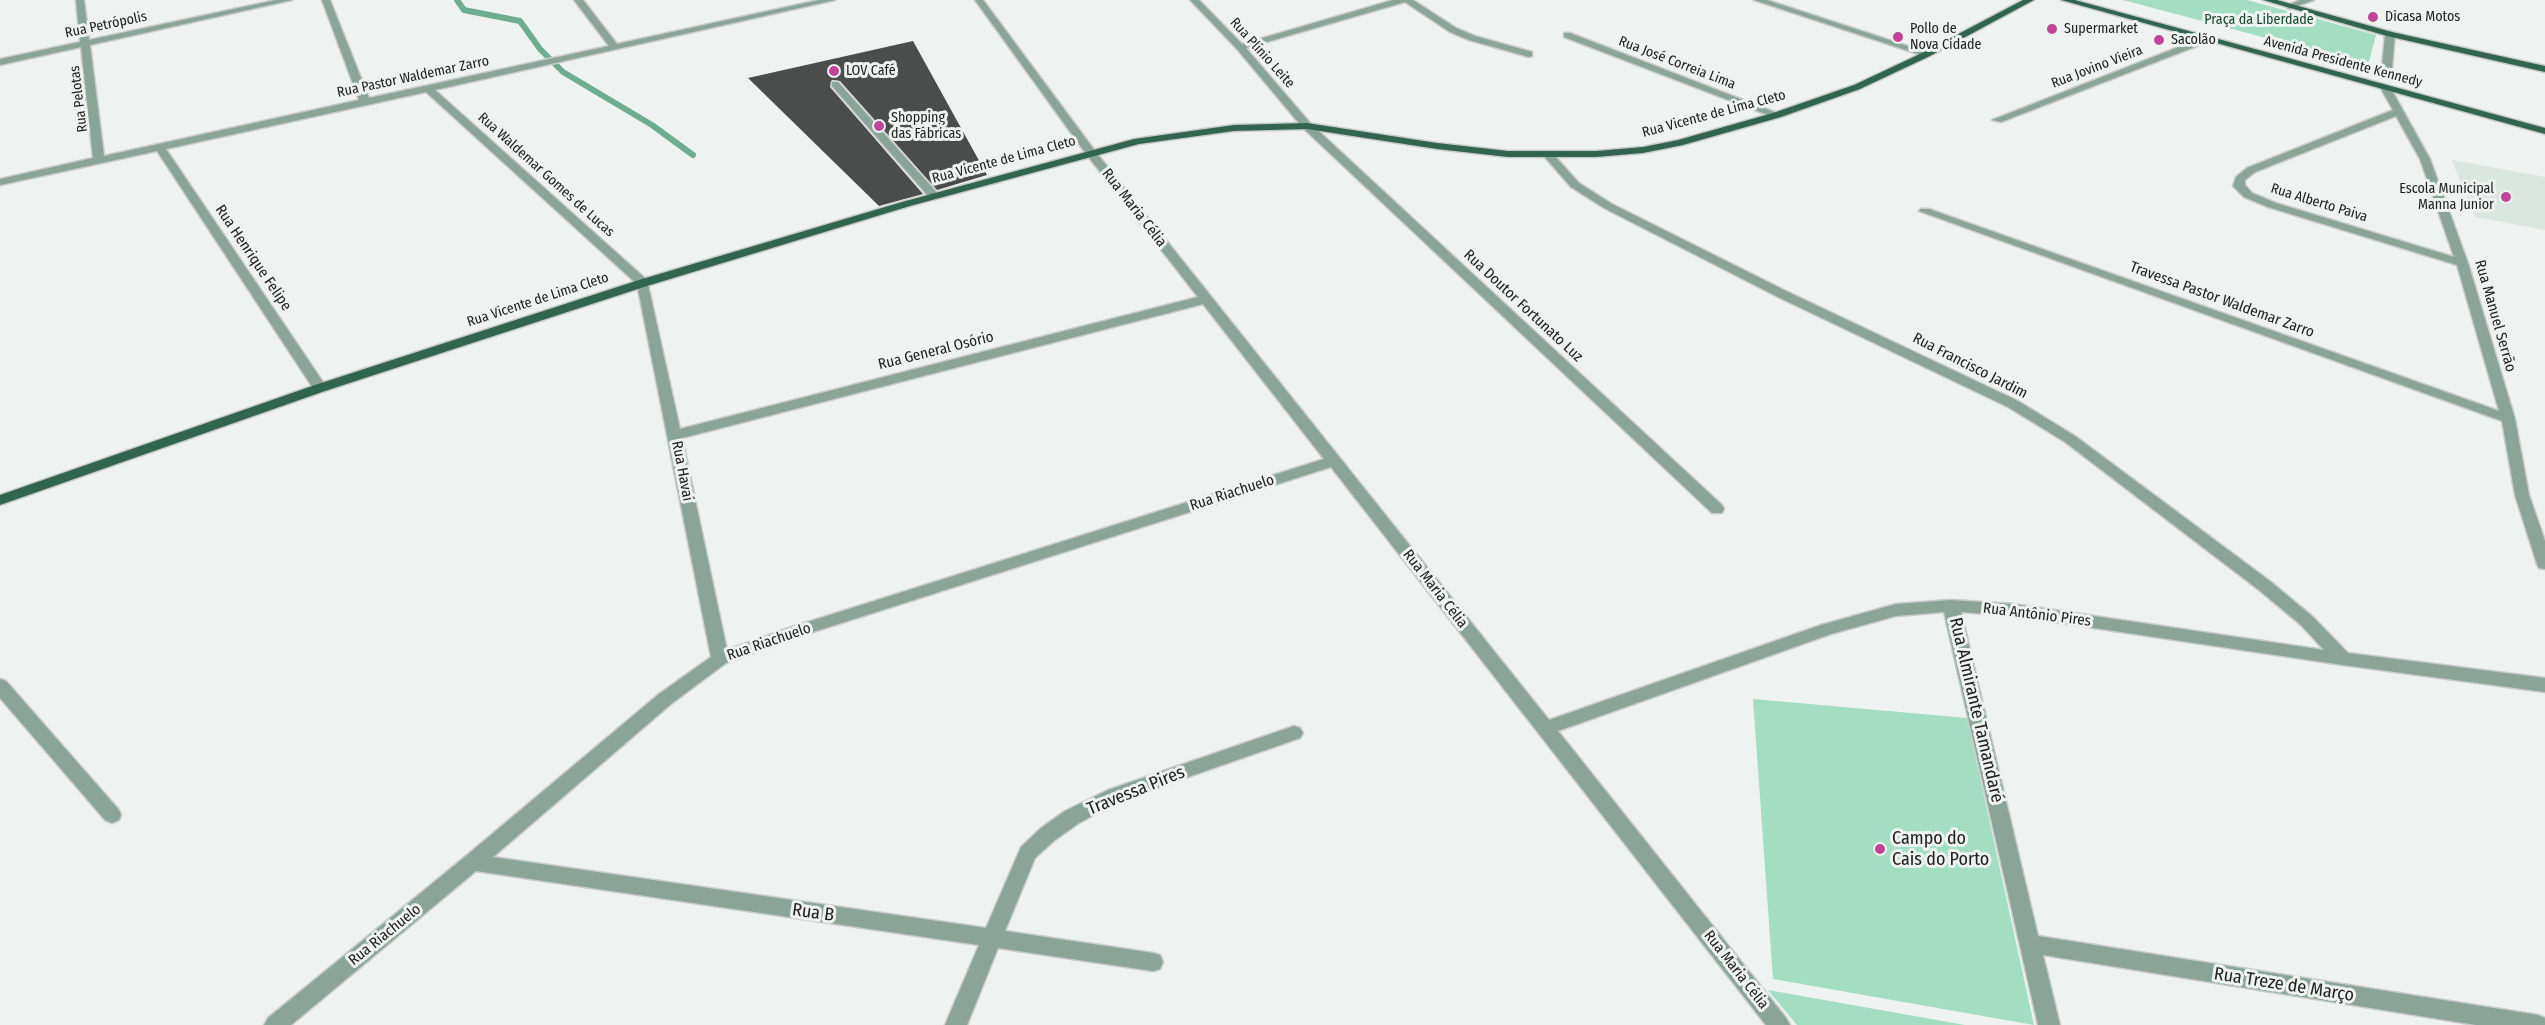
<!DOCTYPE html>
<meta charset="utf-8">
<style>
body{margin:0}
canvas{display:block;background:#eef2f0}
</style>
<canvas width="2545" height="1025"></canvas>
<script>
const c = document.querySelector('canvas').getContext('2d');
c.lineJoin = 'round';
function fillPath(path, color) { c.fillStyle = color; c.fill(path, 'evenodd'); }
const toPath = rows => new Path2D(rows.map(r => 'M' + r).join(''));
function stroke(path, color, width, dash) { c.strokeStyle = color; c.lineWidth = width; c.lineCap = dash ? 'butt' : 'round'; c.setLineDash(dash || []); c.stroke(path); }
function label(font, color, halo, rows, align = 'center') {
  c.font = font + ' "Fira Sans Condensed",sans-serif'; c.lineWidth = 6; c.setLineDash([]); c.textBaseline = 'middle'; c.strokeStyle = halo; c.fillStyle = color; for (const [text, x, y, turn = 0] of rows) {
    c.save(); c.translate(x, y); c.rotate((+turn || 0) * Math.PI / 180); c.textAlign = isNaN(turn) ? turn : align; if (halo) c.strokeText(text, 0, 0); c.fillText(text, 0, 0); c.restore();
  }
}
fillPath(toPath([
 [2452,160,2545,177,2545,230,2475,217]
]), '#dae6e0');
fillPath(toPath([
 [2123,0,2247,0,2376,35,2368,65],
 [1753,699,1967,718,2034,1025,1773,979],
 [1768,990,1965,1025,1797,1025]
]), '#a3dec2');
stroke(toPath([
 [457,0,464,10,520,21,540,49,563,72,652,125,693,155]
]), '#6ead90', 6);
fillPath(toPath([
 [913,41,987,175,937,190,840,81,832,80,830,87,923,194,879,206,748,78]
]), '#4a4d4b');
const minor = toPath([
 [76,0,84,0,89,40,276,0,292,0,90,45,104,156,359,100,322,0,330,0,369,98,609,46,574,0,583,0,617,44,819,0,835,0,435,90,647,280,680,429,1198,297,1087,155,975,0,983,0,1095,151,1549,720,1821,625,1896,604,1951,600,2013,604,2324,650,2301,625,2259,590,2065,442,2008,407,1778,297,1604,208,1571,187,1543,155,1548,152,1552,153,1579,183,1612,204,1786,291,2018,401,2075,436,2271,582,2313,617,2348,653,2545,678,2545,692,2343,665,2013,616,1961,612,2038,936,2538,1015,2545,1018,2545,1025,2476,1025,2043,955,2060,1025,2038,1025,1944,612,1896,616,1831,634,1558,731,1786,1018,1790,1025,1766,1025,1331,467,807,634,726,663,671,704,493,857,986,928,1021,847,1041,828,1065,811,1108,790,1294,726,1300,728,1303,733,1300,738,1122,800,1079,823,1055,840,1035,858,1005,931,1153,953,1160,955,1163,962,1160,969,1153,971,998,948,967,1025,945,1025,979,945,476,871,291,1025,264,1025,268,1018,466,856,659,694,711,657,637,284,426,92,166,149,327,388,325,391,315,391,157,151,0,185,0,179,93,158,81,47,0,65,0,59,80,42,76,0],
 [1203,304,1324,459,795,626,727,650,682,438,1203,304],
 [1190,0,1199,0,1242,44,1393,0,1413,0,1456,28,1475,36,1532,52,1532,56,1529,57,1469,40,1450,32,1405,2,1246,48,1311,124,1722,505,1724,509,1722,513,1712,513,1303,128,1237,49,1190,0],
 [1754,0,1767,0,1932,54,1924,56,1754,0],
 [2300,0,2314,0,2289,9,2285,6,2300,0],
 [2390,31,2395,34,2392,68,2387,71,2382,68,2385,34,2390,31],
 [1564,33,1570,33,1782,115,1773,117,1564,37,1564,33],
 [2207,36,2212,39,2210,41,2001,122,1992,120,2207,36],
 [832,82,838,82,938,194,938,198,930,198,832,86,832,82],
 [2382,85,2390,87,2430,159,2468,263,2515,419,2529,495,2545,541,2545,569,2539,568,2537,564,2515,495,2502,421,1919,211,1921,209,1929,209,2499,411,2457,265,2268,207,2244,197,2233,186,2236,177,2247,168,2393,110,2380,87,2382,85],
 [2396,116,2420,159,2454,257,2276,203,2252,193,2245,185,2245,180,2255,172,2396,116],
 [0,679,6,681,119,810,121,815,119,820,112,823,105,820,0,698,0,679]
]);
const major = toPath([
 [2023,0,2034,0,1930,56,1860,89,1781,117,1683,145,1643,153,1596,157,1508,157,1437,149,1307,129,1234,131,1139,144,910,206,647,286,325,391,0,505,0,495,315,385,639,280,902,202,1134,139,1234,125,1307,123,1437,143,1508,151,1596,151,1643,147,1678,140,1773,113,1854,85,1924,52,2023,0],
 [2061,0,2075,0,2545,128,2545,134,2061,0],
 [2263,0,2277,0,2392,32,2545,66,2545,72,2387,36,2263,0]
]);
stroke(minor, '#c9cccb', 3);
stroke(major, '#c9cccb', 3);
fillPath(minor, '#8aa597');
fillPath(major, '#32654f');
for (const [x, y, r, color] of [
 [2373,17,6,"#c04596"],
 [2052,29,6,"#c04596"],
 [1898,37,6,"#c04596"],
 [2159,40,6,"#c04596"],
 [834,71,6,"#c04596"],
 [879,126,6,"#c04596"],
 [2506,197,6,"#c04596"],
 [1880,849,6,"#c04596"]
]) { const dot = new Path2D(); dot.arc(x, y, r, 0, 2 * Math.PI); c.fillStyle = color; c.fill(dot); stroke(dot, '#eef2f0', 2); }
label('14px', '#202120', '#eef2f0', [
 ["Dicasa Motos",2385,17],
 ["Pollo de",1910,29],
 ["Nova Cidade",1910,45],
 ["Supermarket",2064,29],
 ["Sacolão",2171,40],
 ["LOV Café",846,71],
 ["Shopping",891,118],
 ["das Fábricas",891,134],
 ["Escola Municipal",2494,189,"right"],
 ["Manna Junior",2494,205,"right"]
], 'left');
label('14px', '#124632', '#eef2f0', [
 ["Praça da Liberdade",2259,20]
]);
label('14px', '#202120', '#eef2f0', [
 ["Rua Petrópolis",106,25,-12],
 ["Rua Plínio Leite",1262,53,48],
 ["Avenida Presidente Kennedy",2343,62,15],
 ["Rua José Correia Lima",1677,63,21],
 ["Rua Jovino Vieira",2097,67,-21],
 ["Rua Pastor Waldemar Zarro",413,77,-12],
 ["Rua Pelotas",79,99,-97],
 ["Rua Vicente de Lima Cleto",1714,114,-15],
 ["Rua Vicente de Lima Cleto",1004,160,-15],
 ["Rua Waldemar Gomes de Lucas",546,175,42],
 ["Rua Alberto Paiva",2319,203,17],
 ["Rua Vicente de Lima Cleto",538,300,-18]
]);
label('15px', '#202120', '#eef2f0', [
 ["Rua Maria Célia",1134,208,52],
 ["Rua Henrique Felipe",253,258,56],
 ["Travessa Pastor Waldemar Zarro",2222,300,20],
 ["Rua Doutor Fortunato Luz",1523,306,43],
 ["Rua Manuel Serrão",2495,316,74],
 ["Rua General Osório",936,351,-14],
 ["Rua Francisco Jardim",1970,366,27],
 ["Rua Havaí",682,471,79],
 ["Rua Riachuelo",1232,493,-18],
 ["Rua Maria Célia",1435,589,52],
 ["Rua Antônio Pires",2037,615,7],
 ["Rua Riachuelo",769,642,-19],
 ["Rua Riachuelo",385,935,-39],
 ["Rua Maria Célia",1736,970,52]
]);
label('18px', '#202120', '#eef2f0', [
 ["Rua Almirante Tamandaré",1976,710,77],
 ["Travessa Pires",1136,791,-22],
 ["Rua B",813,913,8],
 ["Rua Treze de Março",2284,985,9]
]);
label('18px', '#202120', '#eef2f0', [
 ["Campo do",1892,839],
 ["Cais do Porto",1892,860]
], 'left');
</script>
